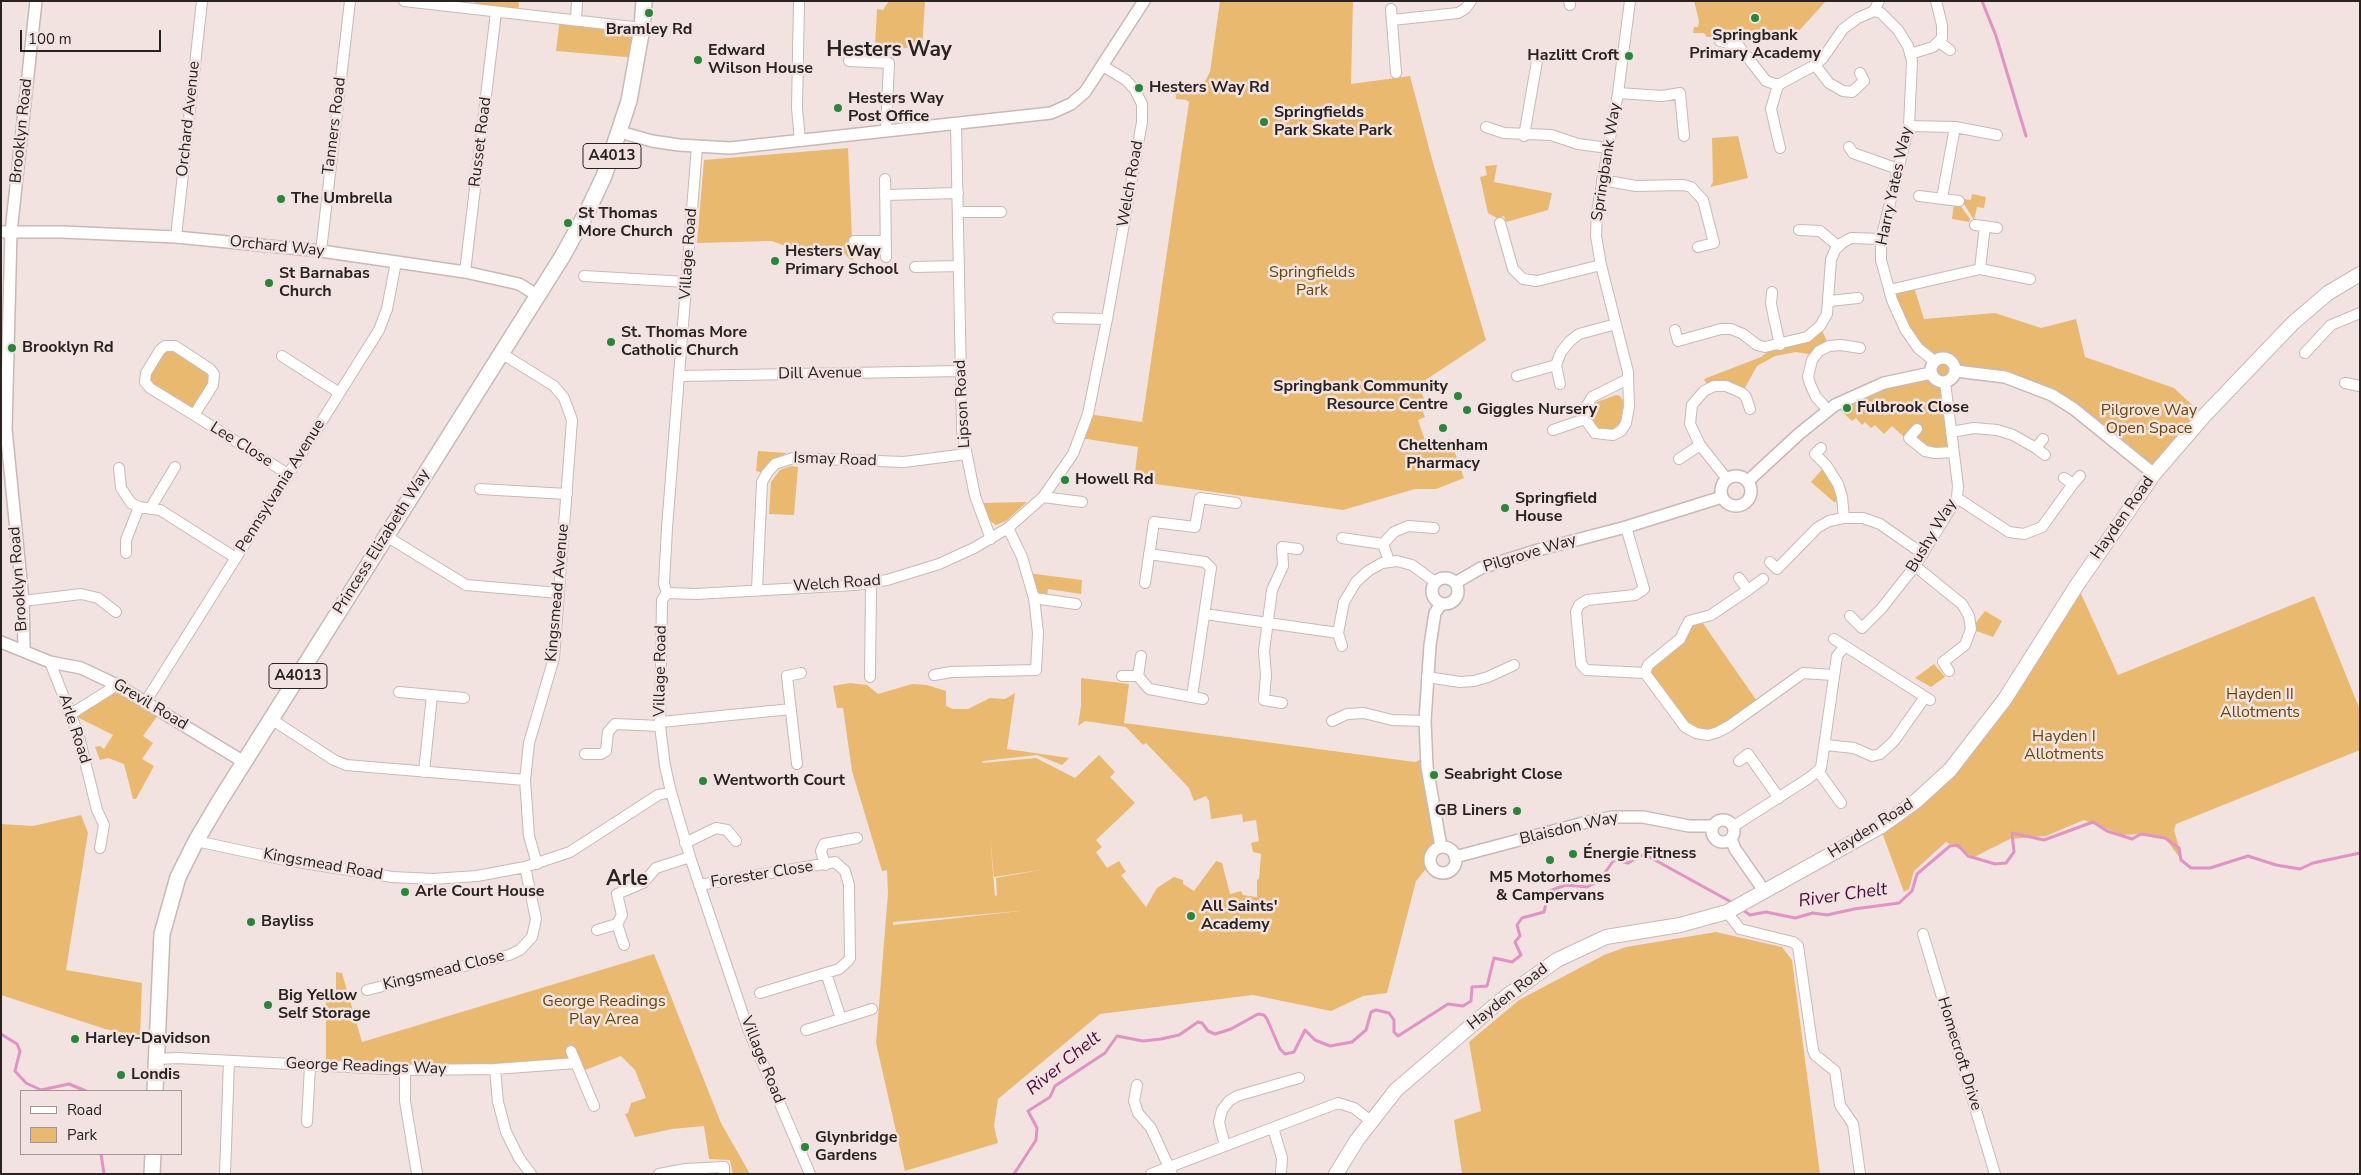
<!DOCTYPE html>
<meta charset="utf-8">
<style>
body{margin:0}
#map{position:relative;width:2361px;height:1175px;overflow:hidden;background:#f2e3e0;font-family:"Nunito Sans",sans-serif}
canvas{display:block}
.frame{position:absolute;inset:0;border:2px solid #282221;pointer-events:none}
.legend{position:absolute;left:20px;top:1090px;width:162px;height:65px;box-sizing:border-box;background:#f2e3e0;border:1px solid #a19694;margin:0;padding:6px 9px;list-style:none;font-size:15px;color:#282221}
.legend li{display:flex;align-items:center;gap:10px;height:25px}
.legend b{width:25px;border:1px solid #a19694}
.scale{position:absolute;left:20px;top:30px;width:141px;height:22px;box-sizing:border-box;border:2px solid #282221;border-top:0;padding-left:6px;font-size:15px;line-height:18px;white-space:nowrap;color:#282221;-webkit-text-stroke:4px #f2e3e0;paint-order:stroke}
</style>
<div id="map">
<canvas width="2361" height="1175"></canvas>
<div class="frame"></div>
<ul class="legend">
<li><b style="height:6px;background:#fff"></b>Road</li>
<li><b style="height:14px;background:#eab970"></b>Park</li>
</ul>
<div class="scale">100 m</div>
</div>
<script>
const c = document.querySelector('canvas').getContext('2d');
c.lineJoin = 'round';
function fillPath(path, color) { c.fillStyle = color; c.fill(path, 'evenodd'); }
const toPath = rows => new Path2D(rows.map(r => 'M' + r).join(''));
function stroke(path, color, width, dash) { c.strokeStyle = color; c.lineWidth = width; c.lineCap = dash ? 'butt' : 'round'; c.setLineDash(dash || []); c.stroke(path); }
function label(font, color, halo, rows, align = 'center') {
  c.font = font + ' "Nunito Sans",sans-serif'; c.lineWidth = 5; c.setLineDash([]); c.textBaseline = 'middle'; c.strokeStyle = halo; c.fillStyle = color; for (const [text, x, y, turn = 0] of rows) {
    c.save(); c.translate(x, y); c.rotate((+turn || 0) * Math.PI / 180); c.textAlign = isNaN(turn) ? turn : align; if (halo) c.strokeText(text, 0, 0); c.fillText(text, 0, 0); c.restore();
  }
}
fillPath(toPath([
 [475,1,519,1,518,14,474,9],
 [889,1,925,1,922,49,875,46,877,9,883,10],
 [1220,1,1353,1,1351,84,1410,76,1433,163,1486,340,1418,385,1428,408,1423,412,1425,417,1418,420,1426,443,1429,445,1450,439,1464,478,1436,489,1415,489,1343,510,1134,481,1138,447,1080,438,1088,414,1142,422,1189,102,1186,100,1176,99,1175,90,1195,87,1201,89,1210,72],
 [1694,1,1826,1,1797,33,1707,37,1704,33,1693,33,1694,27,1698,27,1699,21],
 [560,18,642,28,637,58,556,51],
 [1738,136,1748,178,1710,187,1713,182,1712,138],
 [848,148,853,260,850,259,836,246,829,247,812,257,797,246,788,247,772,241,697,243,704,160],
 [1497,165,1494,182,1552,193,1548,210,1506,222,1504,216,1497,218,1488,213,1480,177,1487,175,1485,166],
 [1972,194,1986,197,1984,208,1977,207,1974,220,1962,201,1963,199,1971,200],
 [1954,204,1960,205,1970,219,1969,222,1952,219],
 [1913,284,1924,319,1995,313,2041,328,2076,319,2085,357,2174,388,2204,416,2154,474,2074,409,2029,385,1956,371,1949,381,1953,452,1935,453,1903,436,1892,426,1884,434,1875,425,1871,428,1865,422,1862,425,1856,418,1852,421,1835,405,1931,368,1933,363,1924,355,1889,290],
 [1820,326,1829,346,1815,355,1796,352,1775,356,1757,366,1742,393,1709,388,1704,379,1761,357,1766,353,1765,347,1780,345],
 [165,346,214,374,194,415,150,388,146,373],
 [1616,395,1620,396,1624,402,1620,423,1612,430,1597,430,1588,416,1589,411,1597,402],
 [758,451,787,453,770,461,763,473,756,471],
 [1826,465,1843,502,1834,502,1811,482],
 [791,466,798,467,794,515,769,514,771,482,780,470],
 [1027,502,1006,521,996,525,989,520,982,503],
 [1027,573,1082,580,1081,594,1048,589,1047,595,1033,593],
 [2077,585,2118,675,2314,596,2360,710,2360,750,2176,824,2174,830,2183,862,2165,838,2141,834,2123,835,2084,820,2046,836,2010,839,1974,857,1946,842,1914,871,1909,889,1904,892,1880,827,1950,770],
 [1985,611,2002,621,1993,637,1971,629],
 [1700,619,1759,704,1729,726,1696,733,1645,669,1684,629],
 [1934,664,1945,677,1931,687,1915,678],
 [1081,678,1129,684,1124,723,1415,762,1426,757,1436,848,1430,857,1430,864,1416,881,1387,993,1363,996,1331,1011,1253,995,1100,1014,998,1099,994,1126,998,1143,905,1171,876,1043,888,893,887,870,882,871,852,771,843,708,837,708,833,686,850,683,867,685,878,694,912,684,927,685,946,691,946,706,953,709,968,709,990,698,1005,699,1015,693,1007,749,1069,758,1062,765,1037,755,983,761,982,763,1036,758,1075,778,1099,755,1115,772,1110,777,1135,803,1096,840,1102,847,1096,852,1107,868,1119,861,1126,872,1121,875,1146,907,1157,888,1174,877,1183,880,1183,884,1194,891,1216,861,1222,863,1230,894,1241,891,1243,895,1257,897,1257,880,1259,879,1261,854,1253,852,1251,843,1259,841,1256,820,1243,822,1242,814,1211,819,1209,801,1206,796,1194,801,1189,788,1146,743,1143,745,1126,727,1085,721,1078,726,1081,706],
 [990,837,994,877,1040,870,996,878,997,895,995,896],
 [1020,911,893,925,893,922],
 [117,685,161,711,143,736,153,743,142,759,154,766,136,799,133,799,124,764,108,758,100,760,95,747,100,746,104,749,113,735,71,714],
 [81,815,88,833,66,970,142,983,140,1036,105,1029,1,995,1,824,33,826],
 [1716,932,1782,947,1792,960,1820,1174,1462,1174,1454,1120,1481,1111,1469,1042,1519,1000,1604,955,1626,947],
 [654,954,721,1123,750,1174,733,1174,730,1160,709,1159,704,1126,672,1129,635,1137,625,1114,628,1113,631,1103,646,1098,635,1070,621,1056,580,1072,576,1063,539,1066,326,1066,326,1002,336,1002,336,972,342,973,362,1042]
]), '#eab970');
stroke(toPath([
 [1982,1,1996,36,2026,136],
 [1740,908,1750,915,1766,912,1795,918,1813,913,1827,915,1854,909,1899,903,1912,891,1917,874,1950,846,1958,845,1968,856,1995,864,2006,863,2014,852,2012,833,2044,840,2093,822,2107,831,2132,839,2141,834,2165,838,2179,848,2181,860,2191,868,2210,868,2248,856,2276,865,2300,869,2313,863,2360,853],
 [1,1034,17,1044,20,1051,15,1071,26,1083,41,1090,69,1084,86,1091],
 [101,1154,104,1174],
 [1014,1174,1036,1140,1037,1128,1028,1111,1050,1097,1055,1086,1105,1053,1117,1036,1143,1041,1161,1039,1179,1035,1198,1022,1202,1023,1208,1031,1215,1034,1231,1029,1258,1014,1264,1015,1267,1019,1280,1049,1285,1054,1294,1052,1305,1030,1315,1040,1330,1046,1352,1042,1366,1030,1371,1012,1376,1010,1389,1013,1394,1020,1394,1032,1398,1036,1448,1004,1463,1006,1471,1001,1472,987,1487,986,1494,958,1512,962,1521,955,1515,942,1520,936,1517,925,1522,918,1544,912,1549,891,1566,885,1587,887,1599,881,1614,860,1628,863,1644,854,1733,903]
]), '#e193c5', 3);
const minor = toPath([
 [404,1,642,28],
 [799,1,797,108,800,141],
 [1569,1,1570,5],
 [1391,9,1396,73],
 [1874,11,1881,13,1898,30,1908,46,1912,61,1909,126,1881,239,1881,260,1892,300,1905,329,1918,348,1934,361],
 [576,20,577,1],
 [1392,20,1458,13,1465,9,1471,1],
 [1720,41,1738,45,1766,81,1778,85,1771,109,1780,148],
 [1939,42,1950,50],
 [1910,54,1933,47,1942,38,1942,25,1936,1],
 [849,61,889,63,886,131],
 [1815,65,1829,83,1843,91,1852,92,1864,81,1860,73],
 [1778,85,1815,65,1823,58,1843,29,1858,18,1874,11,1879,1],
 [1618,93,1662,96,1680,93,1684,136],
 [956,123,962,431,975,496,991,539],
 [1909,126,1955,127,1997,135],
 [1486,127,1504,133,1551,135,1578,144,1608,148],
 [1524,136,1537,61],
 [1849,147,1853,153,1898,169],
 [885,179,886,257],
 [1602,180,1636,186,1683,185,1691,187,1703,200,1714,243,1698,247],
 [885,195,958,193],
 [1919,196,1959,201],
 [1942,198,1955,127],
 [958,212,1001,212],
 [1500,223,1513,269,1523,279,1537,281,1601,265],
 [1975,225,1997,228],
 [1799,230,1820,231,1838,246],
 [176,237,202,1],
 [854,241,885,241],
 [321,251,350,1],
 [915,267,959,266],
 [1980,269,1985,226],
 [465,272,496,12],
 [584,276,687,282],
 [1889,290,1980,269,2030,279],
 [1772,292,1771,304,1780,345],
 [1829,301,1858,298],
 [1058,318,1107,319],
 [1675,330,1678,341,1721,329,1731,329,1743,334,1757,345,1765,347,1807,337,1820,326,1827,314,1831,260,1835,250,1842,243,1851,238,1881,239],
 [501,353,554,386,564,398,572,420,554,658,529,743,525,780,529,836,537,864],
 [2305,353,2331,325,2360,313],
 [282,356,338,392],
 [680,376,961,371],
 [1517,376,1556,365],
 [1628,379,1592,397,1584,411,1585,419,1595,433,1613,435,1621,431,1626,423,1629,407,1628,372,1601,265,1596,236,1597,212,1618,93,1630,1],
 [2345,383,2360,386],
 [1560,384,1556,365,1561,352,1570,341,1579,334,1616,324],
 [1828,410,1816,397,1810,384,1808,377,1812,360,1819,351,1829,346,1841,345,1860,348],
 [194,415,150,388,145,382,146,373,160,350,165,346,175,346,210,369,214,374,213,385,194,415,288,474],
 [1917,429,1909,438,1925,451,1935,453,1953,452],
 [1553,430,1585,419],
 [1951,432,1974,428,1997,430,2013,435,2036,448],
 [2043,439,2036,448,2045,455],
 [1821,448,1815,454,1826,465,1838,484,1842,497,1844,518],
 [1679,459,1700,445],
 [119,468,121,488,131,503,139,507,160,510,236,558],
 [2064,478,2073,484,2080,476],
 [1727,479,1700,445,1690,424,1692,405,1704,391,1714,386,1726,386,1742,393,1746,397,1750,409],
 [480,489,567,494],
 [1043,497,1082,502],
 [1957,498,2009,532,2024,534,2042,527,2073,484],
 [151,507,175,467],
 [1626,527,1644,589,1635,595,1587,600,1579,605,1576,612,1581,664,1586,670,1645,673,1648,665,1680,639,1689,621,1711,615,1748,590],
 [386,536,466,585,559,593],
 [1342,538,1383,544],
 [126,553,126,540,139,507],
 [1149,554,1205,562,1211,568,1192,697],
 [1389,561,1383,544,1394,532,1408,526,1434,528],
 [1770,562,1777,569,1817,528,1829,521,1844,518,1863,518,1880,524,1923,554],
 [1915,566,1962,604,1969,616,1971,629,1965,645,1943,662,1949,671],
 [1739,578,1748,590,1763,579],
 [1145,583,1154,522,1195,527,1200,498,1236,503],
 [757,589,762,482,767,473,775,464,793,458,904,462,966,454],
 [667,593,696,594,855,585,887,580,939,564,974,548,1008,528,1043,497,1073,454,1088,414,1107,319,1142,122,1142,104,1135,90,1126,80,1103,66],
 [667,593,662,600,660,726,665,766,671,792,690,857,748,1029,810,1174],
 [667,593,664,584,667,528,697,146],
 [1034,598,1076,604],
 [23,601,81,594,98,598,116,612],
 [1205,614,1338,633],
 [1850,616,1862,628,1881,609,1915,566,1957,498,1958,486,1945,382],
 [1834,639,1930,700],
 [1342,646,1338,633,1344,602,1356,582,1368,571,1382,563,1397,561,1412,565,1435,582],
 [1141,656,1138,676,1149,689,1203,699],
 [50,662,78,733,97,810,104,825,100,848],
 [1645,673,1685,727,1696,733,1708,735,1718,732,1729,726,1803,673,1833,675],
 [934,675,951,672,1036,670,1038,633,1034,598,1022,557,1008,528],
 [1122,676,1138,676],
 [870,677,871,584],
 [1427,677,1460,682,1474,681,1488,677,1514,665],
 [399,692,464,698],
 [146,701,379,330,387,309,396,262],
 [1282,703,1264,700,1266,675,1264,651,1272,590,1283,566,1282,547,1298,549],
 [71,714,117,685],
 [271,719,334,760,346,765,525,780],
 [1332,721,1347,714,1364,713,1392,720,1425,721],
 [661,722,791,709],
 [1826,745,1854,748,1872,756,1880,754,1894,741,1925,697],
 [585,754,601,754,606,751,608,732,615,724,660,726],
 [1739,761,1748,754,1779,798],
 [797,764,787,676,801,673],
 [1818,771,1841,803],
 [424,772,432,695],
 [1734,826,1809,778,1821,768,1837,656,1845,646],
 [196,841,285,860,392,877,433,879,477,876,525,867,570,852,658,795,671,792],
 [685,843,716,828,727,830,736,841],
 [825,865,821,851,824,844,857,838],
 [699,885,835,862,845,871,849,885,850,958,848,961,839,969,760,993],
 [1727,912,1740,929,1793,942,1798,946,1813,1050,1815,1055,1835,1071,1840,1105,1853,1124,1860,1174],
 [597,930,617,924],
 [1923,934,1995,1174],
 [624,945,617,924,622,915,617,894,643,883,656,868,690,857],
 [826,973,841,1019],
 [367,990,509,955,520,950,532,937,536,919,525,867],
 [806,1030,872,1009],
 [571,1051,576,1063],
 [157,1059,177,1058,405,1070,495,1069,576,1063,594,1106],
 [495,1069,498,1102,506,1132,519,1158,531,1174],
 [405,1070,405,1101,417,1174],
 [1137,1085,1134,1101,1138,1113,1151,1128,1172,1174],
 [307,1122,310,1066],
 [1273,1128,1282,1158,1281,1174],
 [1225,1146,1219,1122,1222,1110,1229,1101,1237,1096,1299,1078],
 [225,1174,229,1061],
 [659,1174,686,1169,724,1167,724,1174],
 [1151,1174,1338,1103,1354,1108,1371,1121]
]);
const tertiary = toPath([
 [620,132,652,141,679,145,730,148,1051,113,1071,104,1085,92,1144,1],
 [1,232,62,232,176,237,321,251,465,272,519,284,537,295],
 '1931 370a12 12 0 1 1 24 0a12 12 0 1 1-24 0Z',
 [1956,371,2005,377,2052,395,2074,409,2154,474],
 '1721 491a15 15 0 1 1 30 0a15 15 0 1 1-30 0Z',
 [1748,481,1800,433,1835,405,1884,383,1931,373],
 '1432 591a13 13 0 1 1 26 0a13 13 0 1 1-26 0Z',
 [1455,583,1481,568,1538,550,1626,527,1722,497],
 [1441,604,1435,613,1430,645,1425,721,1427,767,1441,847],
 [1,642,50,662,81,668,117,685,244,762],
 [24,649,23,601,6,429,11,232,36,1],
 '1712 831a11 11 0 1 1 22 0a11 11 0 1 1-22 0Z',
 [1731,839,1735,849,1765,892],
 '1430 860a13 13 0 1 1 26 0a13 13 0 1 1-26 0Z',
 [1455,857,1587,822,1613,817,1643,817,1689,826,1713,826]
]);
const secondary = toPath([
 [1336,1174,1357,1140,1396,1090,1500,1001,1557,960,1606,937,1680,925,1727,912,1880,827,1916,801,1950,770,2005,699,2077,585,2154,474,2204,416,2293,323,2328,293,2360,274]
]);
const primary = toPath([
 [155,1091,162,934,178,877,196,841,219,802,562,257,588,210,604,176,629,101,642,28,644,1],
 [152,1174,153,1154]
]);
stroke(minor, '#c7b9b6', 12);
stroke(tertiary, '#c7b9b6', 14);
stroke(secondary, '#c7b9b6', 16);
stroke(primary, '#c7b9b6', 18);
stroke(minor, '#fff', 10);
stroke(tertiary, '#fff', 11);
stroke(secondary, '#fff', 14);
stroke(primary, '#fff', 15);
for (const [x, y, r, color] of [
 [649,13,5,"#26873a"],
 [1755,18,5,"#26873a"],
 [1629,56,5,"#26873a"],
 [698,60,5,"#26873a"],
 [1139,88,5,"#26873a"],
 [838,108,5,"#26873a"],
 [1264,122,5,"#26873a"],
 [281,199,5,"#26873a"],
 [568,223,5,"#26873a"],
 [775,261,5,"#26873a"],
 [269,283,5,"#26873a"],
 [611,342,5,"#26873a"],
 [12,348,5,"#26873a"],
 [1458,396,5,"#26873a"],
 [1847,408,5,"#26873a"],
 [1467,410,5,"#26873a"],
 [1443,428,5,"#26873a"],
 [1065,480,5,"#26873a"],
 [1505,508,5,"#26873a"],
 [1434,775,5,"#26873a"],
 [703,781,5,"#26873a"],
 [1517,811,5,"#26873a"],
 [1573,854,5,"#26873a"],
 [1550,860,5,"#26873a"],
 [405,892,5,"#26873a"],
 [1191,916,5,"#26873a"],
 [251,922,5,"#26873a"],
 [268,1005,5,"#26873a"],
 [75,1039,5,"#26873a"],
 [121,1075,5,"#26873a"],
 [805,1147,5,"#26873a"]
]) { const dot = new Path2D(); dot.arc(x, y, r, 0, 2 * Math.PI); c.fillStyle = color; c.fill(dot); stroke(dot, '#f2e3e0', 2); }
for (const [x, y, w] of [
 [612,156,58],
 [298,676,58]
]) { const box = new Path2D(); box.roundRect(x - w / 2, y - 12.5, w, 25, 4); c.fillStyle = '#f2e3e0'; c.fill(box); stroke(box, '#282221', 1); }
label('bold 15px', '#282221', null, [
 ["A4013",612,156],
 ["A4013",298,676]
]);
label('bold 16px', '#282221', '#f2e3e0', [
 ["Bramley Rd",649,30,"center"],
 ["Springbank",1755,36,"center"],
 ["Primary Academy",1755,54,"center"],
 ["Edward",708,51],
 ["Wilson House",708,69],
 ["Hazlitt Croft",1619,56,"right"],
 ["Hesters Way Rd",1149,88],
 ["Hesters Way",848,99],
 ["Post Office",848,117],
 ["Springfields",1274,113],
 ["Park Skate Park",1274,131],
 ["The Umbrella",291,199],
 ["St Thomas",578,214],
 ["More Church",578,232],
 ["Hesters Way",785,252],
 ["Primary School",785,270],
 ["St Barnabas",279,274],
 ["Church",279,292],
 ["St. Thomas More",621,333],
 ["Catholic Church",621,351],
 ["Brooklyn Rd",22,348],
 ["Springbank Community",1448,387,"right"],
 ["Resource Centre",1448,405,"right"],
 ["Fulbrook Close",1857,408],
 ["Giggles Nursery",1477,410],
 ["Cheltenham",1443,446,"center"],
 ["Pharmacy",1443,464,"center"],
 ["Howell Rd",1075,480],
 ["Springfield",1515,499],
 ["House",1515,517],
 ["Seabright Close",1444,775],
 ["Wentworth Court",713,781],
 ["GB Liners",1507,811,"right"],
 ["Énergie Fitness",1583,854],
 ["M5 Motorhomes",1550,878,"center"],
 ["& Campervans",1550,896,"center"],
 ["Arle Court House",415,892],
 ["All Saints'",1201,907],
 ["Academy",1201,925],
 ["Bayliss",261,922],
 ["Big Yellow",278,996],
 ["Self Storage",278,1014],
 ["Harley-Davidson",85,1039],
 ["Londis",131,1075],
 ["Glynbridge",815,1138],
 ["Gardens",815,1156]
], 'left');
label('16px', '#282221', '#f2e3e0', [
 ["Orchard Avenue",189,119,-84],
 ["Tanners Road",335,126,-83],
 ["Brooklyn Road",22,131,-84],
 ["Russet Road",481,142,-83],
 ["Springbank Way",1607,162,-81],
 ["Welch Road",1131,184,-80],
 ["Harry Yates Way",1895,186,-78],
 ["Orchard Way",277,247,6],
 ["Village Road",689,254,-86],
 ["Dill Avenue",820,374,-1],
 ["Lipson Road",963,404,-93],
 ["Lee Close",241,445,32],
 ["Ismay Road",835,460,2],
 ["Pennsylvania Avenue",281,486,-58],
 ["Hayden Road",2123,518,-55],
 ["Bushy Way",1932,536,-59],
 ["Princess Elizabeth Way",382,542,-58],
 ["Pilgrove Way",1530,554,-17],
 ["Brooklyn Road",19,579,-94],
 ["Welch Road",837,584,-4],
 ["Kingsmead Avenue",558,593,-85],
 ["Village Road",661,671,-89],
 ["Grevil Road",150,705,31],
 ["Arle Road",74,729,72],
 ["Blaisdon Way",1569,829,-13],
 ["Hayden Road",1871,829,-32],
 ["Kingsmead Road",323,865,10],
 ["Forester Close",762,875,-9],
 ["Kingsmead Close",444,971,-14],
 ["Hayden Road",1508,997,-38],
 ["Homecroft Drive",1959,1054,73],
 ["Village Road",762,1060,68],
 ["George Readings Way",366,1067,2]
]);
label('16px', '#6a4708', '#f2e3e0', [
 ["Springfields",1312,273],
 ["Park",1312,291],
 ["Pilgrove Way",2149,411],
 ["Open Space",2149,429],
 ["Hayden II",2260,695],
 ["Allotments",2260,713],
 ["Hayden I",2064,737],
 ["Allotments",2064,755],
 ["George Readings",604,1002],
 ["Play Area",604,1020]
]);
label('italic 18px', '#500b3e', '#f2e3e0', [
 ["River Chelt",1843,896,-8],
 ["River Chelt",1064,1064,-39]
]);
label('bold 21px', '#282221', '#f2e3e0', [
 ["Hesters Way",889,51],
 ["Arle",627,880]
]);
</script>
